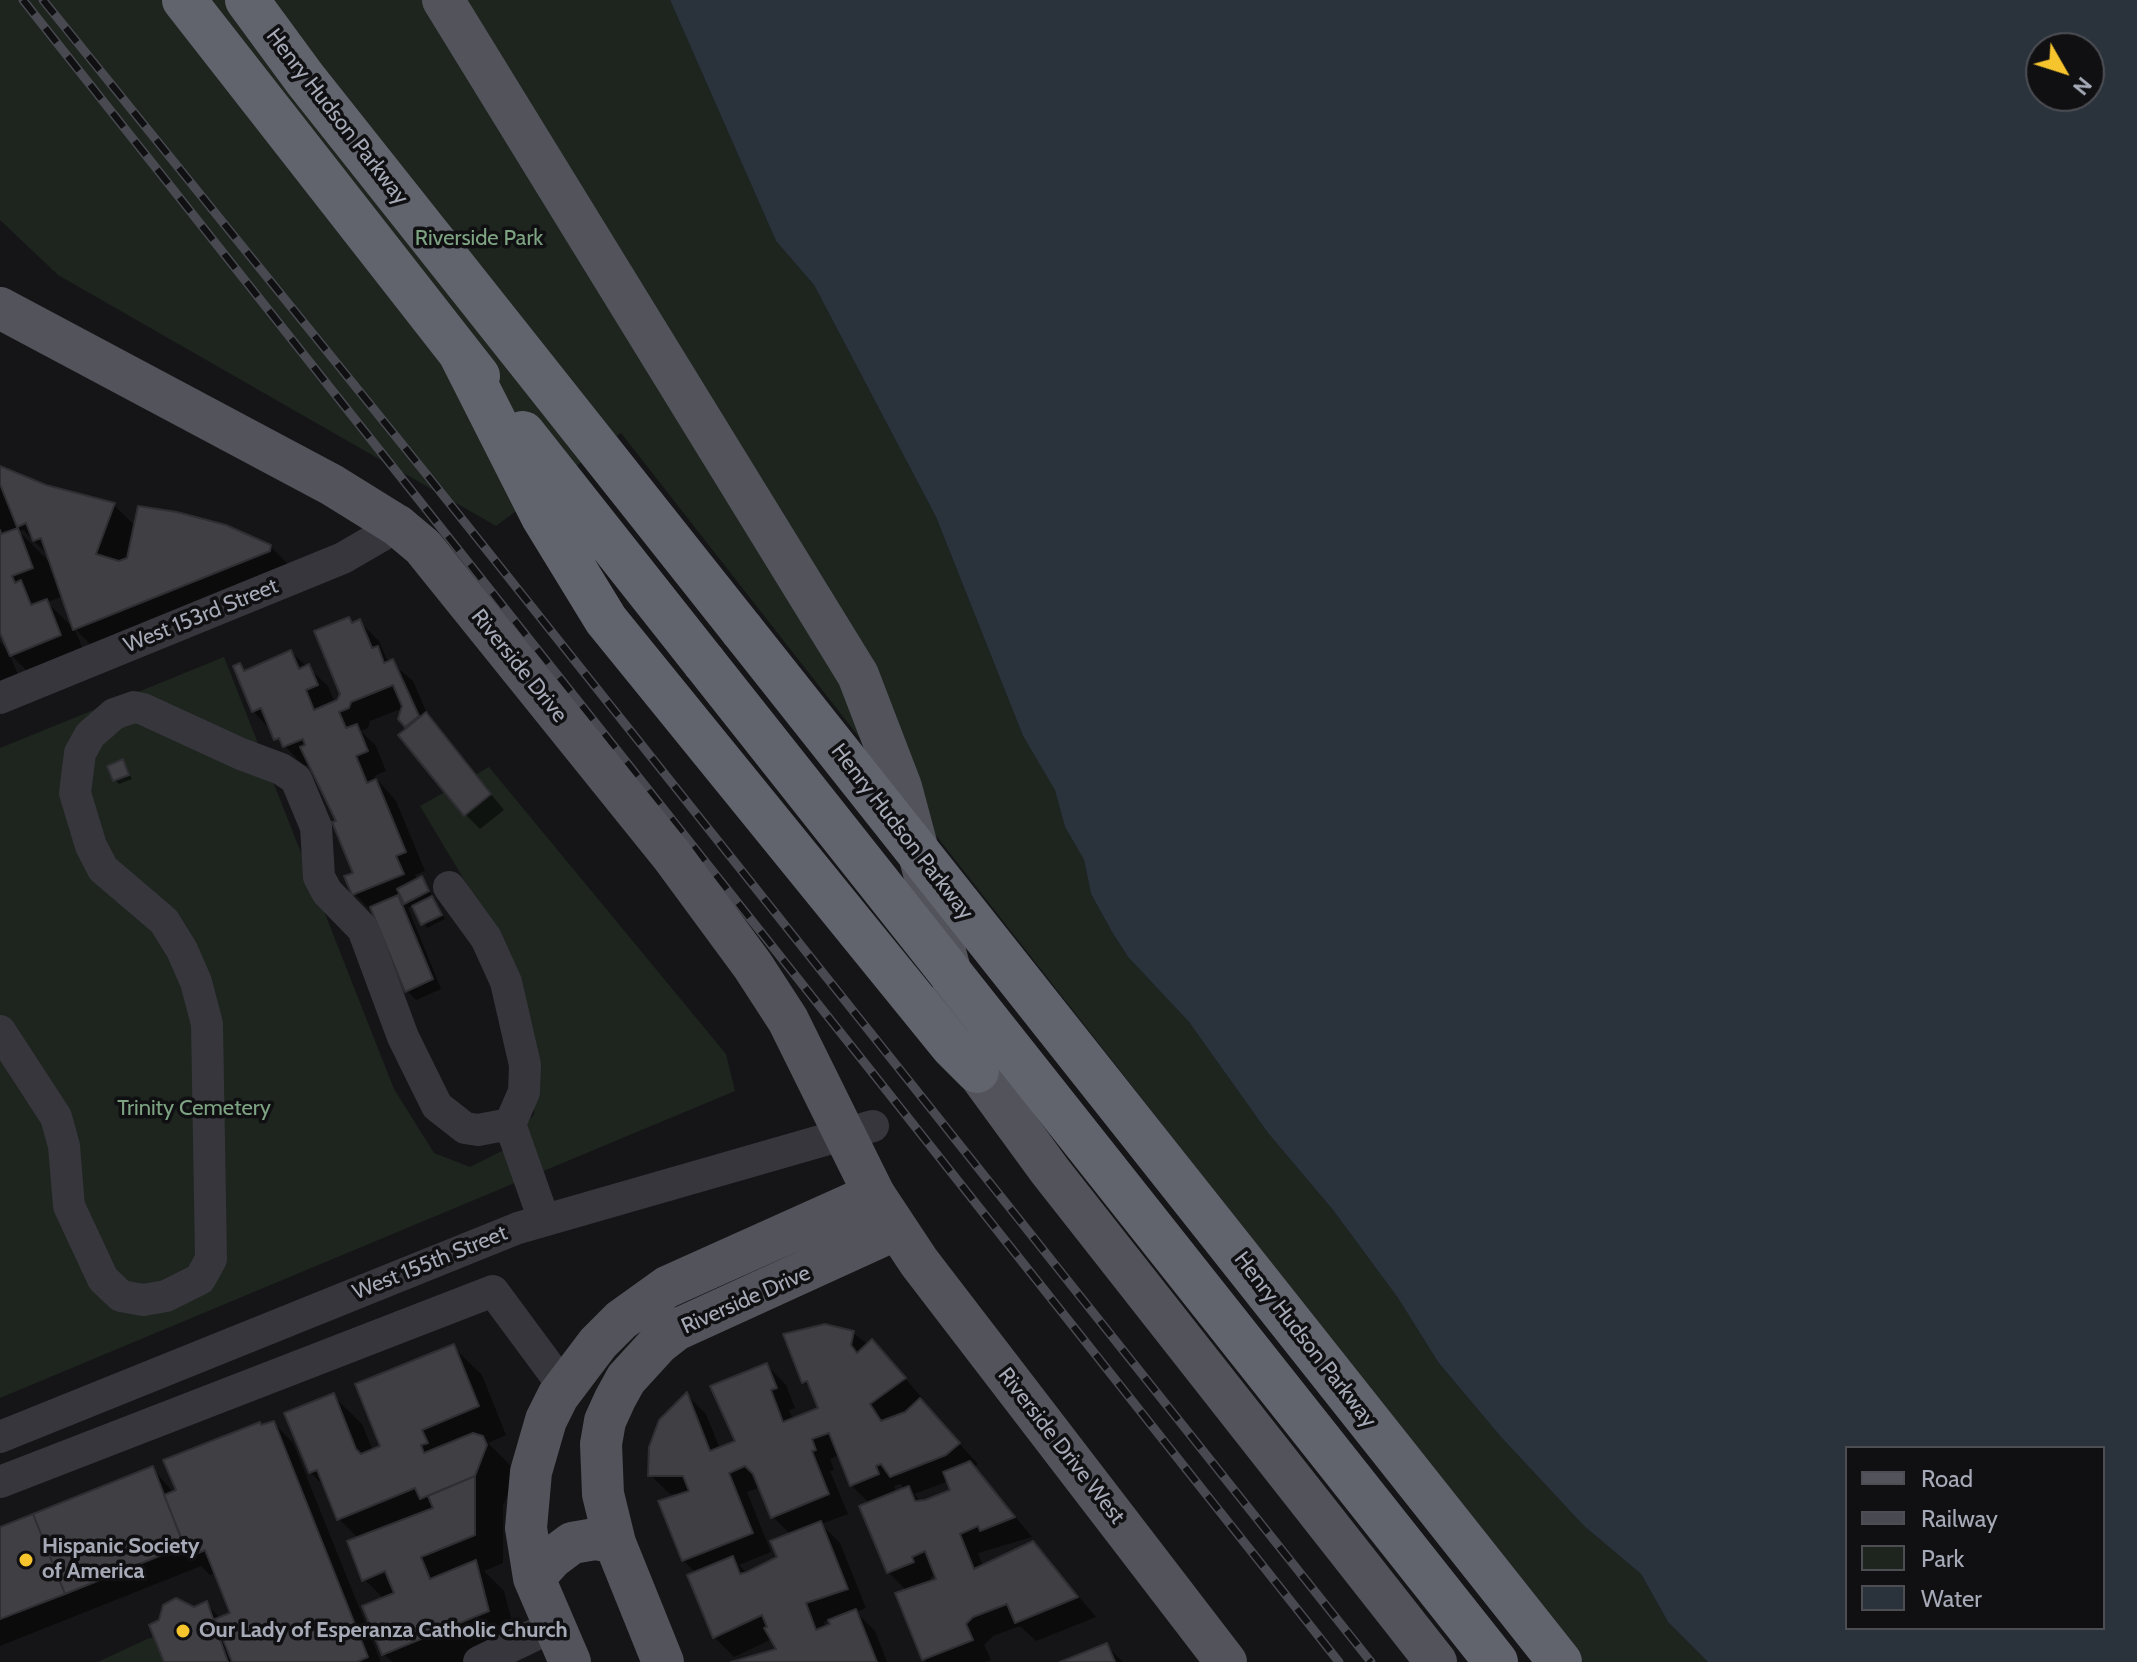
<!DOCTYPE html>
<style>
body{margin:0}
#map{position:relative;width:2137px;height:1662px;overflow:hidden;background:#151517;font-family:Cabin,sans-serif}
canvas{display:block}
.legend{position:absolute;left:1845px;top:1446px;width:260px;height:184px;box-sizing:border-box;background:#101012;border:2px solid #4c4e54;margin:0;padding:10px 14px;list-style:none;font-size:24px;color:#a6aab7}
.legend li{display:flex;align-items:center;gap:16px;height:40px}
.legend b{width:40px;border:2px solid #4c4e54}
.north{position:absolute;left:2025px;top:32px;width:80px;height:80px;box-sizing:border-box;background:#101012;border:2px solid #4c4e54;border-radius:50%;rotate:129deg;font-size:22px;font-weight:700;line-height:32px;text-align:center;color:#a6aab7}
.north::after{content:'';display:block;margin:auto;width:28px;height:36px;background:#f6c42d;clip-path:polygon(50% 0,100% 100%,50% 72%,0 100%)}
</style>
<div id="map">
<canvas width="2137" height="1662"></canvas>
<ul class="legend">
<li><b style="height:10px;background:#52535b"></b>Road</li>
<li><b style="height:10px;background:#494a51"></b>Railway</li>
<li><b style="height:22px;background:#1d251e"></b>Park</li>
<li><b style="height:22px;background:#2a323b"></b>Water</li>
</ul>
<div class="north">N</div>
</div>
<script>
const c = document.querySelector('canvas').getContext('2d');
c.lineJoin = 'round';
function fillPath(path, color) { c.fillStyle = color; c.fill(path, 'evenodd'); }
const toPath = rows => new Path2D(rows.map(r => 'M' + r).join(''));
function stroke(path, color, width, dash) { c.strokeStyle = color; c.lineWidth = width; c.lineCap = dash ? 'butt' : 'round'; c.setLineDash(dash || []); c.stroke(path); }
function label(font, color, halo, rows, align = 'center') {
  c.font = font + ' Cabin,sans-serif'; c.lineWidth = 7; c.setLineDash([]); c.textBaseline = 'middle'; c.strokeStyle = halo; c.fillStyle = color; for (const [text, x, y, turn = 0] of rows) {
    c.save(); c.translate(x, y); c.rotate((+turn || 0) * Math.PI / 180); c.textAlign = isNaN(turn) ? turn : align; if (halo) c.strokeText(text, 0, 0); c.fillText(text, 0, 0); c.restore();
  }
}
fillPath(toPath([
 [0,0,670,0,776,241,814,285,936,517,1023,736,1056,790,1065,827,1084,860,1091,894,1112,932,1128,957,1189,1022,1268,1133,1333,1210,1398,1298,1438,1362,1501,1437,1584,1526,1641,1574,1668,1622,1708,1662,1583,1662,621,433,496,526,58,275,0,220],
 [224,657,394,1089,434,1153,470,1167,506,1149,534,1114,537,1062,506,950,420,806,489,767,726,1054,735,1091,0,1398,0,748],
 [153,1637,164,1662,98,1662,147,1639]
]), '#1d251e');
fillPath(toPath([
 [670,0,2137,0,2137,1662,1708,1662,1668,1622,1641,1574,1584,1526,1501,1437,1438,1362,1398,1298,1333,1210,1268,1133,1189,1022,1128,957,1112,932,1091,894,1084,860,1065,827,1055,790,1023,736,936,517,814,285,776,241],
 [2041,48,2089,48,2089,96,2041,96],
 [1847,1448,2103,1448,2103,1628,1847,1628]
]), '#2a323b');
fillPath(toPath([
 [0,468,34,483,114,505,136,527,270,546,299,575,104,658,75,629,63,596,47,602,75,630,89,664,40,684,9,653,20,680,0,687,0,642,10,653,0,627],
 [23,530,48,555,52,565,19,531],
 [349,619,354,624,360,622,379,641,386,658,413,681,429,718,504,810,480,829,465,814,400,718,403,708,370,721,368,728,361,731,376,746,386,771,374,776,396,801,425,871,415,875,417,881,421,879,425,883,445,919,427,928,414,905,408,908,441,989,416,1000,407,991,373,913,354,893,355,874,321,781,309,764,304,766,296,758,253,711,240,666,246,672,291,652,328,686,335,703,342,694],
 [122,762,132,779,119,784,115,780],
 [853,1333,891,1362,923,1399,920,1401,978,1464,974,1467,1032,1537,978,1553,983,1566,1033,1543,1096,1617,1036,1641,1020,1626,993,1636,984,1645,991,1660,986,1662,926,1662,907,1591,888,1572,870,1504,851,1485,840,1455,830,1459,834,1470,830,1471,848,1514,821,1524,840,1543,866,1608,856,1612,875,1631,887,1662,736,1662,779,1650,772,1639,734,1657,714,1637,696,1573,683,1560,683,1495,670,1494,650,1475,687,1395,706,1414,720,1449,738,1442,767,1365,786,1385,795,1408,789,1410,793,1420,820,1409,813,1391,804,1382],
 [949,1481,953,1491,922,1502,914,1494],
 [900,1484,906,1489,897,1493,894,1486],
 [761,1487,772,1516,791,1535,779,1558,748,1574,739,1565,771,1552,747,1492],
 [935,1575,939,1580,932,1582,930,1577],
 [830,1620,833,1625,826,1628,824,1622],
 [453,1347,482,1375,506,1435,488,1443,512,1467,515,1475,503,1506,503,1563,484,1571,504,1591,517,1640,463,1662,392,1662,384,1654,384,1599,364,1579,359,1539,339,1519,326,1488,310,1472,333,1396,362,1424,373,1451,383,1447],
 [274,1423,293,1443,381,1662,165,1662,161,1622,169,1603,181,1600,194,1609,206,1604,221,1619,232,1614,216,1573,210,1575,201,1566,0,1646,0,1529,152,1468,174,1493,262,1427],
 [1107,1646,1123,1662,1065,1662]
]), '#0007');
const building = toPath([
 [0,466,46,485,115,503,96,554,119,561,127,558,138,506,177,512,226,525,271,545,270,551,73,630,41,538,33,541,26,523,17,527,0,484,0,466],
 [18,528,33,568,12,576,15,583,21,580,31,605,47,599,61,635,10,656,0,633,0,530,1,534,18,528],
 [349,617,352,623,360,619,372,648,378,646,384,663,393,659,419,716,405,727,398,719,402,706,393,685,351,702,349,708,339,712,346,728,357,724,368,751,356,756,367,783,376,779,406,852,396,856,404,874,352,895,344,876,353,873,332,822,336,821,300,747,305,745,303,739,283,747,279,738,274,740,261,708,252,712,233,666,240,663,244,671,291,650,299,669,309,664,318,685,306,690,314,710,337,700,340,694,314,631,349,617],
 [426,712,491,794,464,816,398,735,426,712],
 [123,759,129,775,113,781,107,766,123,759],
 [422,876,429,891,404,904,397,889,422,876],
 [398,895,433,979,405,992,370,907,398,895],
 [432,896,442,915,421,925,412,906,432,896],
 [825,1324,854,1331,851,1345,857,1353,872,1339,906,1378,870,1404,881,1421,905,1412,920,1398,960,1443,946,1455,890,1477,881,1464,876,1466,879,1474,850,1486,829,1433,812,1439,816,1450,812,1451,829,1494,771,1518,753,1474,745,1466,729,1473,753,1533,682,1561,658,1501,689,1491,683,1476,648,1476,649,1447,659,1420,687,1392,710,1451,735,1441,710,1386,767,1363,777,1388,771,1390,783,1422,818,1408,807,1381,802,1383,783,1334,825,1324],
 [454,1344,479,1406,422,1430,428,1443,421,1445,424,1453,473,1433,483,1436,487,1445,475,1476,420,1499,415,1488,337,1520,317,1470,309,1473,284,1413,334,1393,356,1449,361,1454,380,1446,355,1384,454,1344],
 [274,1421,368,1657,357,1662,232,1662,215,1619,230,1613,205,1550,189,1557,164,1495,176,1490,163,1460,260,1422,261,1425,274,1421],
 [970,1461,1015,1517,980,1531,978,1526,960,1534,974,1569,1033,1541,1078,1597,1015,1623,1007,1604,973,1617,966,1624,973,1640,922,1660,895,1593,936,1579,925,1551,912,1557,914,1562,887,1573,859,1506,909,1486,915,1501,925,1500,950,1490,943,1472,970,1461],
 [153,1466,184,1546,65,1594,33,1514,153,1466],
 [475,1476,475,1535,421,1557,430,1579,476,1560,489,1611,382,1655,362,1606,394,1593,385,1571,362,1581,347,1541,433,1508,428,1496,475,1476],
 [33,1514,65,1594,0,1619,0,1527,33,1514],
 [821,1521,848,1589,806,1603,816,1630,830,1624,828,1620,856,1609,877,1662,731,1662,776,1649,764,1628,767,1627,762,1615,713,1638,687,1575,733,1556,740,1574,747,1572,777,1557,770,1541,821,1521],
 [176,1598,194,1607,207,1601,228,1662,164,1662,149,1625,159,1620,163,1605,176,1598],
 [1107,1643,1115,1662,1060,1662,1107,1643]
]);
fillPath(building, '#3f3f44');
stroke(building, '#2f2f33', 2);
stroke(toPath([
 [0,698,343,558,398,526],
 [449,887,486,938,506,982,525,1065,524,1092,510,1124,544,1220],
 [0,1031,56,1117,64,1146,69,1206,103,1279,121,1296,143,1300,166,1296,200,1279,211,1259,207,1024,196,982,182,950,164,921,103,869,91,846,75,793,80,753,90,735,114,714,134,707,143,709,241,754,281,769,296,779,316,827,319,877,327,892,363,929,403,1037,437,1106,465,1128,478,1130,510,1124],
 [0,1437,518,1228,873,1126],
 [0,1482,493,1291,564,1387],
 [479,1662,555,1625]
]), '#36363c', 32);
stroke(toPath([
 [443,0,858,675,901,787,977,1071,1050,1171,1436,1662],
 [0,308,332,485,398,526],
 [534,1578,552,1558,572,1543,595,1539,615,1543],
 [570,1662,534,1578,526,1528,531,1472,546,1420,558,1396,598,1343,621,1320,667,1287,874,1194,919,1262,1226,1662],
 [663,1662,615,1543,603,1494,601,1444,605,1421,615,1399,626,1379,658,1344,676,1330,895,1230]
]), '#52535b', 42);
stroke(toPath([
 [184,0,478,376],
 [247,0,305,79,742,630],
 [461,355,543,517,606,620,952,1046,977,1071],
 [523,433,704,662]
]), '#61646d', 44);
const rail = toPath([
 [23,0,1339,1662],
 [43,0,427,475,1371,1662]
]);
stroke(rail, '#494a51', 9);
stroke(rail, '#101012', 6, [18]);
stroke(toPath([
 [398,526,423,547,672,856,753,966,788,1020,874,1194]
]), '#52535b', 42);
stroke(toPath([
 [742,630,1560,1662],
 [704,662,1496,1662]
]), '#61646d', 44);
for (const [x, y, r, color] of [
 [26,1560,8,"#f6c42d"],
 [183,1631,8,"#f6c42d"]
]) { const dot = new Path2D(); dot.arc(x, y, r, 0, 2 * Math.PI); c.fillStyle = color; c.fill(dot); stroke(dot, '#101012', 3); }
label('22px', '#a6aab7', '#101012', [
 ["Henry Hudson Parkway",337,117,52],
 ["West 153rd Street",201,616,-22],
 ["Riverside Drive",519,666,51],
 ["Henry Hudson Parkway",902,832,52],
 ["West 155th Street",430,1263,-22],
 ["Riverside Drive",746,1300,-24],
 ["Henry Hudson Parkway",1305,1340,52],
 ["Riverside Drive West",1061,1446,52]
]);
label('22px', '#7da382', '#101012', [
 ["Riverside Park",479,239],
 ["Trinity Cemetery",194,1109]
]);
label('bold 22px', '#a6aab7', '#101012', [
 ["Hispanic Society",42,1547],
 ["of America",42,1572],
 ["Our Lady of Esperanza Catholic Church",199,1631]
], 'left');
</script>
